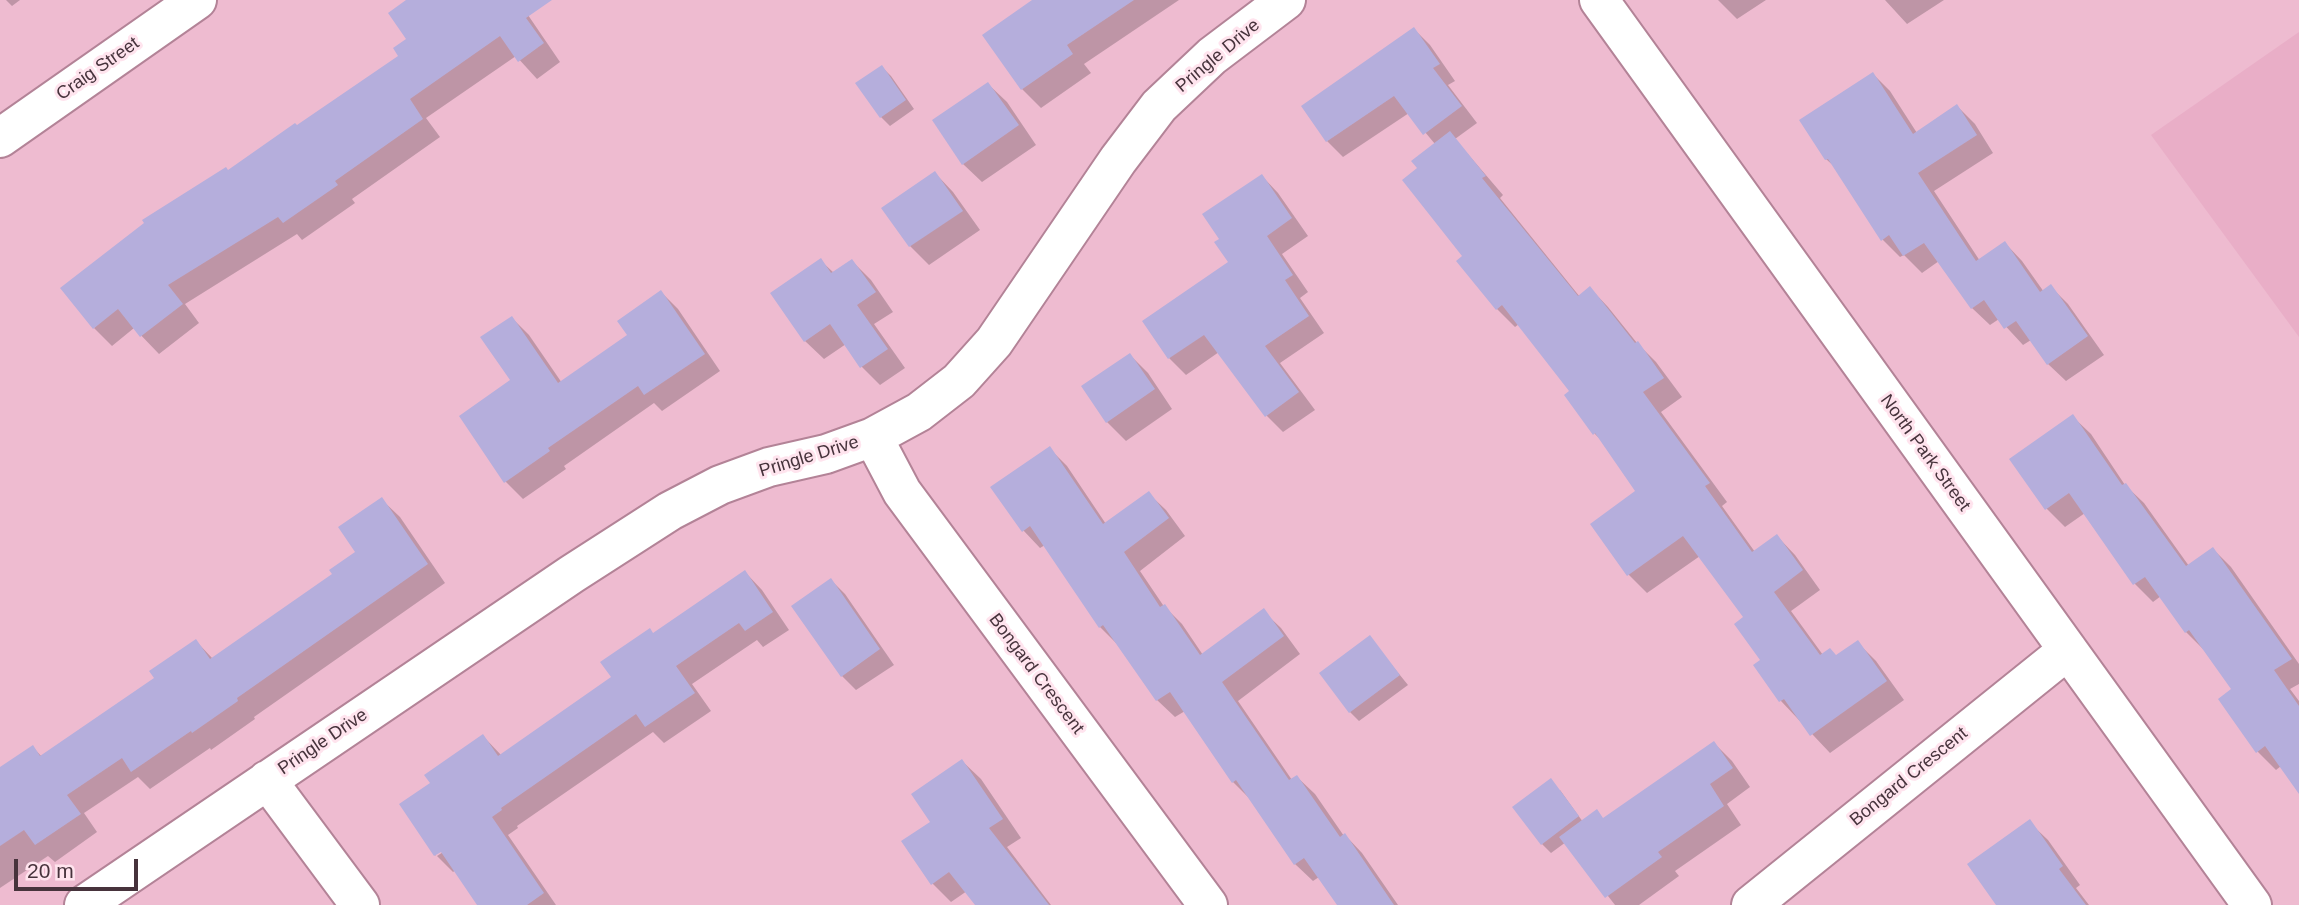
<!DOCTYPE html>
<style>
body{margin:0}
#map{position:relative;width:2299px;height:905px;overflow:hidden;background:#eebbd0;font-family:Arial,sans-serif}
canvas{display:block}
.scale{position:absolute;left:14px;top:859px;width:124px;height:32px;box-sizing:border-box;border:4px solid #47333c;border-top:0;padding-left:9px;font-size:21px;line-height:24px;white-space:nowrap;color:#47333c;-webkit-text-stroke:5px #ffe4ee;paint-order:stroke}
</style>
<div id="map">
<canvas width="2299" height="905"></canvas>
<div class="scale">20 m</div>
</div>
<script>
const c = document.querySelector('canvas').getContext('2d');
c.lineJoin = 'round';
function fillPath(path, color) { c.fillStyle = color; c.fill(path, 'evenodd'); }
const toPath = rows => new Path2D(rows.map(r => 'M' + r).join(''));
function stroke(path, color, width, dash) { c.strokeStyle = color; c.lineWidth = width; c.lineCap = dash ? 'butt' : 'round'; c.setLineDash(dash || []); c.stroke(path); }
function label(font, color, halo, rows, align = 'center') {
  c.font = font + ' Arial,sans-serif'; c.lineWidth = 6; c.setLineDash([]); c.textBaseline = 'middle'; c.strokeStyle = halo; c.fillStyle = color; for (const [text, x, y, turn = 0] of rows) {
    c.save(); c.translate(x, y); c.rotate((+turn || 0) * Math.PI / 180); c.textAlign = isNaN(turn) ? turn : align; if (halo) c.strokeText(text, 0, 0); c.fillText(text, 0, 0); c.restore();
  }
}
fillPath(toPath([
 [2299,32,2299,337,2151,135]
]), '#e9aec7');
fillPath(toPath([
 [6,0,20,0,12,6],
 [409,0,549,0,528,15,560,62,537,79,516,56,426,118,440,137,352,199,355,203,302,240,297,234,185,304,199,323,159,354,134,328,112,346,94,328,228,172,401,56,408,39],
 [1052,0,1179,0,1084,64,1091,73,1041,108,1022,89,985,35],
 [1718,0,1766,0,1737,19],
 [1885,0,1944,0,1907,24],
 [1414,29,1430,45,1455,81,1448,85,1477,123,1455,139,1503,195,1500,198,1580,297,1590,288,1608,307,1637,343,1656,362,1682,397,1661,412,1727,502,1722,506,1755,552,1777,536,1795,555,1820,590,1791,611,1823,655,1837,657,1857,642,1876,661,1904,700,1830,753,1781,701,1746,618,1700,556,1647,593,1629,575,1592,524,1638,492,1606,445,1594,433,1572,391,1519,324,1515,327,1497,309,1465,257,1420,168,1435,144,1409,113,1343,157,1327,141],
 [882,67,891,76,914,109,890,126,881,117],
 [1873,74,1890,91,1917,133,1957,106,1975,124,1993,153,1934,191,1980,261,2005,243,2022,261,2044,292,2051,287,2068,304,2104,355,2066,381,2048,364,2031,340,2023,345,1999,319,1990,325,1972,308,1939,261,1922,273,1904,255,1900,257,1883,240,1837,169,1826,159],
 [988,84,1007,102,1036,145,982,182,963,164],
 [935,173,953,192,980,230,929,265,910,246],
 [1262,176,1278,193,1308,236,1282,254,1308,292,1300,298,1324,333,1280,363,1315,410,1283,432,1267,416,1219,352,1186,375,1169,358,1230,262,1222,239],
 [820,260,834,273,852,261,871,280,893,312,874,324,905,368,880,385,862,367,846,344,824,359,805,341],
 [661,292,678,309,720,371,662,411,654,403,564,466,566,469,523,499,506,482,461,417,513,381,512,318,529,335,562,383,630,335],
 [1130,355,1148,373,1172,409,1126,441,1107,422],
 [2072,416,2091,434,2125,485,2144,503,2189,566,2213,549,2231,567,2299,664,2299,684,2290,689,2299,701,2299,791,2281,766,2276,770,2258,752,2220,699,2234,690,2204,650,2186,632,2161,596,2153,602,2135,584,2085,513,2065,527,2047,509,2011,459],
 [1049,448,1067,466,1106,524,1148,493,1166,510,1185,536,1140,571,1163,605,1182,624,1203,655,1263,611,1281,628,1300,654,1238,701,1292,780,1297,777,1315,794,1344,836,1345,835,1362,853,1398,905,1339,905,1319,877,1313,881,1295,864,1251,800,1233,782,1185,711,1175,717,1157,700,1117,644,1100,627,1045,545,1040,548,1023,530],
 [381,499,400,517,445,583,254,717,255,719,211,750,210,748,150,789,138,777,84,813,97,832,55,862,48,856,0,888,0,769,33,747,42,757,156,679,196,641,213,659,334,574,357,552],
 [745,572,762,590,789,630,763,647,757,640,692,684,711,711,664,743,653,732,517,826,518,828,508,835,556,905,481,905,456,870,453,872,437,856,449,848,436,853,436,856,401,804,433,783,483,736,502,756,614,678,654,635],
 [831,580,845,594,894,665,856,690,842,676],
 [1370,638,1408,685,1359,721,1350,712],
 [1714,743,1732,761,1750,787,1727,804,1741,825,1675,871,1679,876,1639,905,1615,905,1566,842,1551,853,1542,844,1560,790,1583,822,1604,819],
 [962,761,981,779,1021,838,1007,847,1051,905,977,905,967,891,951,902,932,883,932,822],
 [2029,822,2048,840,2080,885,2076,888,2089,905,1998,905]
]), '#0003');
fillPath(toPath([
 [406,0,552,0,526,18,544,43,518,62,500,36,410,99,423,119,335,181,338,185,283,223,278,217,168,285,183,304,140,337,118,309,93,329,60,288,144,223,142,220,226,167,228,170,295,123,297,125,398,56,393,48,406,39,388,13],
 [1032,0,1134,0,1067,45,1073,54,1021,90,982,35],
 [1414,27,1440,64,1433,68,1462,106,1423,135,1394,96,1326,142,1301,106],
 [882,65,906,100,880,118,855,83],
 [1873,72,1913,134,1957,104,1977,135,1918,173,1976,261,2005,241,2040,292,2051,284,2088,336,2047,365,2016,321,2004,329,1984,300,1971,309,1924,243,1903,256,1889,235,1881,241,1828,159,1825,160,1799,120],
 [988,82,1019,125,962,165,932,120],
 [1450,131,1486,176,1482,178,1578,296,1590,286,1635,343,1638,341,1664,378,1643,392,1710,483,1705,486,1752,552,1777,534,1803,570,1774,592,1820,655,1830,648,1836,655,1858,640,1887,681,1810,736,1784,699,1779,702,1753,665,1760,660,1734,624,1743,617,1683,536,1627,576,1590,524,1635,491,1595,433,1593,435,1564,395,1569,391,1502,305,1496,310,1456,261,1462,256,1402,180,1417,168,1411,161],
 [935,171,963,211,909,247,881,208],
 [1262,174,1292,218,1267,236,1293,275,1285,280,1309,316,1265,346,1299,392,1265,417,1204,335,1168,359,1142,321,1228,262,1214,242,1219,239,1202,214],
 [821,258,831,273,852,259,876,292,857,305,888,349,860,368,830,324,804,342,770,293],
 [661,290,705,354,644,395,638,386,548,448,550,451,504,483,459,416,510,380,480,337,512,316,558,383,627,335,617,321],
 [1130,353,1155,389,1106,423,1081,386],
 [2073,414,2122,485,2126,483,2186,566,2213,547,2292,659,2274,670,2299,706,2299,794,2265,746,2256,753,2232,719,2218,699,2231,689,2189,630,2185,633,2145,577,2133,585,2069,493,2045,510,2009,459],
 [1050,446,1103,524,1149,491,1169,518,1124,552,1160,607,1165,604,1200,655,1264,608,1284,636,1222,682,1289,780,1297,775,1340,837,1345,833,1394,905,1337,905,1304,858,1294,865,1236,780,1232,783,1170,692,1156,701,1103,625,1099,628,1030,526,1022,532,990,487],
 [382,497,428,564,237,698,238,701,192,733,191,731,131,772,122,758,67,795,81,814,35,845,24,830,0,846,0,767,33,745,40,756,154,678,149,671,196,639,210,659,332,574,329,570,355,552,338,527],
 [745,570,773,612,745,631,739,623,676,666,695,693,645,727,636,714,501,808,502,810,492,817,544,893,527,905,477,905,441,852,434,856,399,804,430,783,424,775,483,734,498,756,611,677,600,662,650,628,653,633],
 [831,578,880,649,841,677,791,606],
 [1370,635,1400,675,1349,713,1319,673],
 [1714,741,1733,768,1710,784,1724,806,1658,852,1662,857,1605,898,1559,837,1597,809,1603,818],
 [962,759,1003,819,989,828,1049,905,975,905,949,872,931,885,901,841,930,822,911,794],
 [1551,778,1579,816,1541,845,1512,807],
 [2030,819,2063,866,2059,869,2086,905,1996,905,1967,864]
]), '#b5aedc');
const minor = toPath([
 [1599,0,2252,905],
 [0,138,197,0],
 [873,437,902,492,1208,905],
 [267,780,360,905],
 [84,905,572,574,670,511,720,485,769,467,826,454,873,437,919,412,959,381,994,342,1118,160,1159,106,1212,56,1286,0],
 [1751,905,2068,650]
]);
stroke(minor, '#b38397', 42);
stroke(minor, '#fff', 38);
label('18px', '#47333c', '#ffe4ee', [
 ["Pringle Drive",1218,56,-40],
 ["Craig Street",98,69,-35],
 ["North Park Street",1925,453,54],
 ["Pringle Drive",809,457,-17],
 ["Bongard Crescent",1036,674,53],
 ["Pringle Drive",323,742,-34],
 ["Bongard Crescent",1909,777,-39]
]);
</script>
